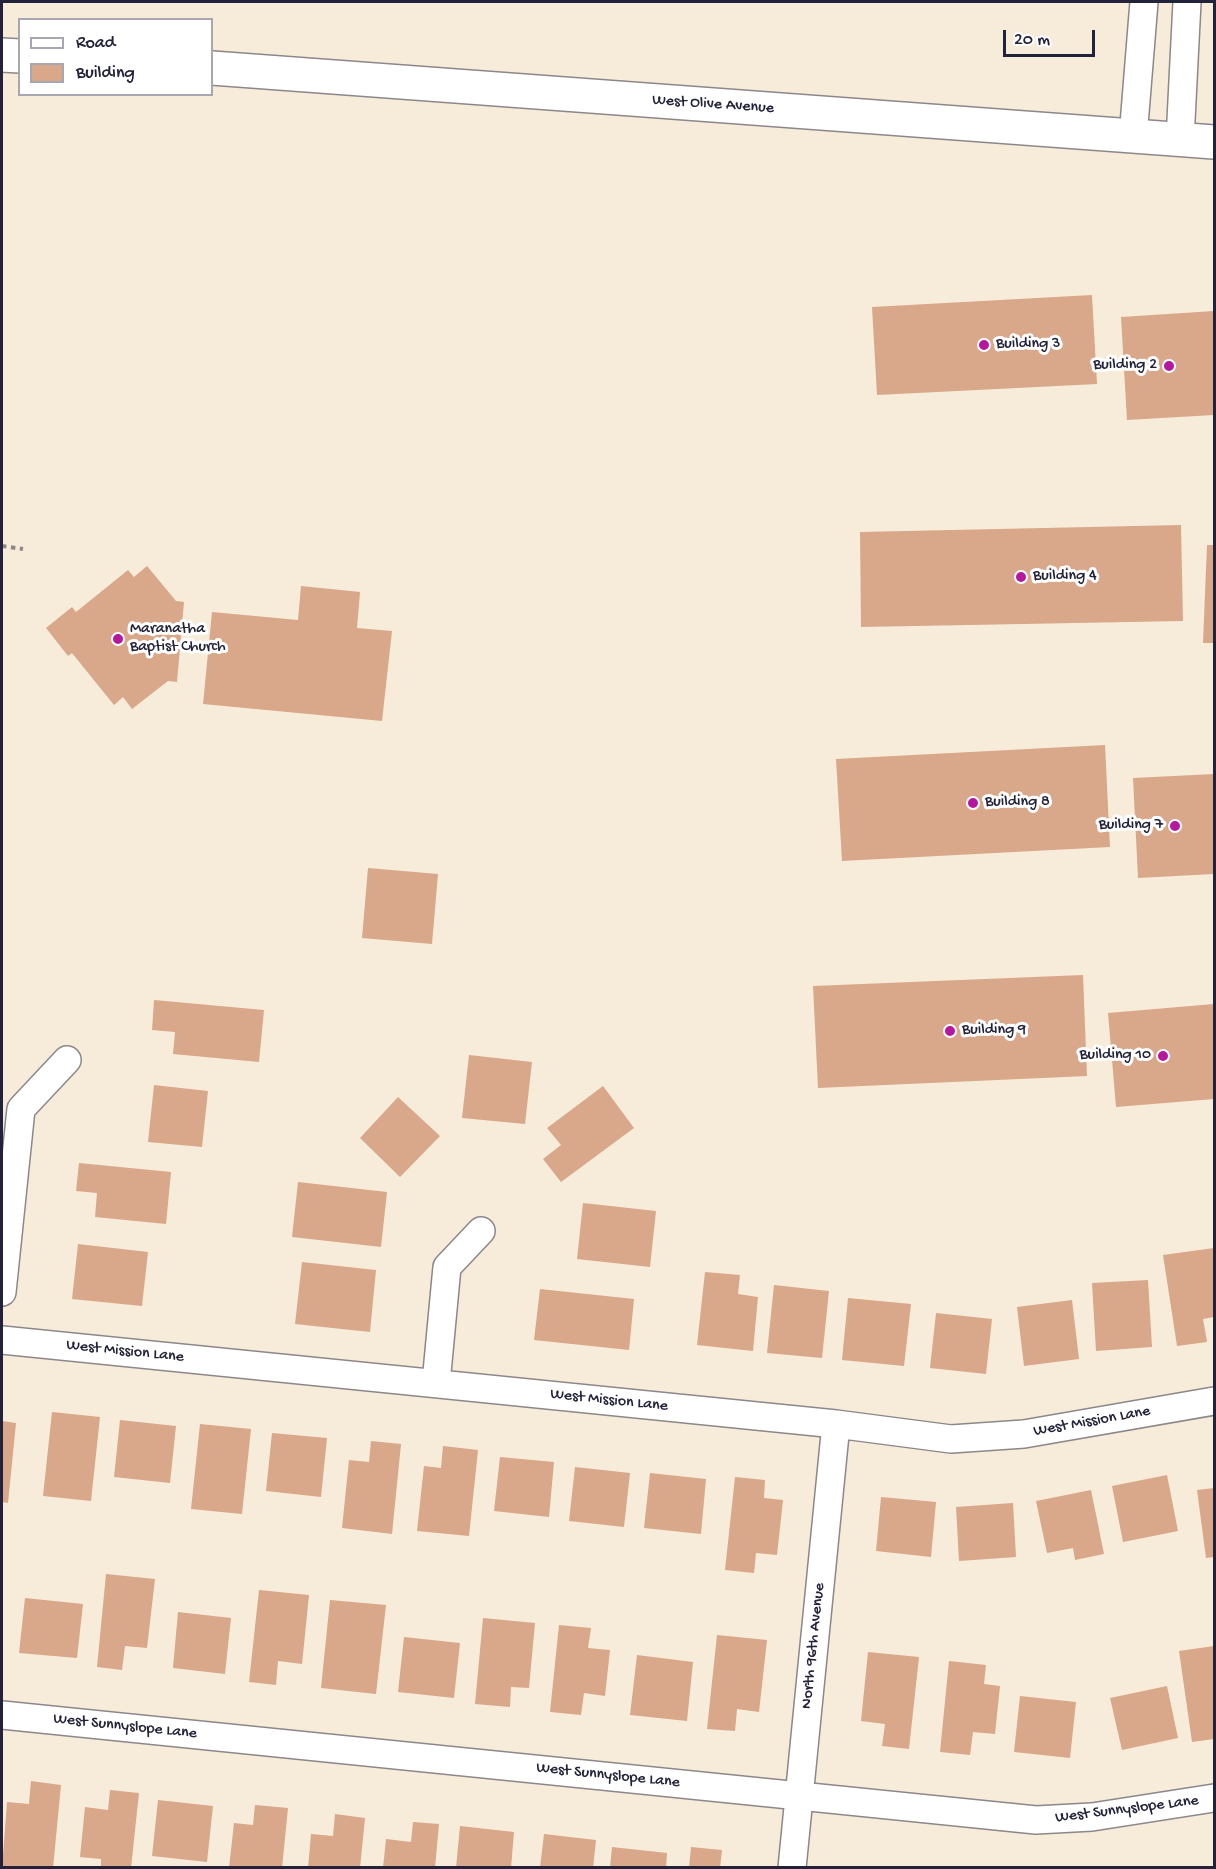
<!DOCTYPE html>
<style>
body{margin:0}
#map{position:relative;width:1216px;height:1869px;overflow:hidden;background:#f7ecda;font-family:"Gochi Hand",sans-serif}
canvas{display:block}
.frame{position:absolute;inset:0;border:3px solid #22223b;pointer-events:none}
.legend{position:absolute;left:18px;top:18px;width:195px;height:78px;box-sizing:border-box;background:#fff;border:2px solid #a7a7b1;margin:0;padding:8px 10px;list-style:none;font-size:18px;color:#22223b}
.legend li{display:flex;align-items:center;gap:12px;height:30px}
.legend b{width:30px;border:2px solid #a7a7b1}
.scale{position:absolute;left:1003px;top:30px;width:92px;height:27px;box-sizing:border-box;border:3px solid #22223b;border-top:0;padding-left:8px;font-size:18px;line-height:21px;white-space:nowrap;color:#22223b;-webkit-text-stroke:4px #fff;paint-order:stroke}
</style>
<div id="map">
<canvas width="1216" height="1869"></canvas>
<div class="frame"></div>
<ul class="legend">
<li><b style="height:8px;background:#fff"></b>Road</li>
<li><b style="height:16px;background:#d9a789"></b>Building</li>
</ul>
<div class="scale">20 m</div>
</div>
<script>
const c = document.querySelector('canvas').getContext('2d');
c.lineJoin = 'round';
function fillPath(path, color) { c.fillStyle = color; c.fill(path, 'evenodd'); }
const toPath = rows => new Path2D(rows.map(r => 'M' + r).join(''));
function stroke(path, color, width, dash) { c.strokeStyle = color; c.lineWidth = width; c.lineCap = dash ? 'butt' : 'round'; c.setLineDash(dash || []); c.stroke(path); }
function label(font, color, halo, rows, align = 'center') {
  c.font = font + ' "Gochi Hand",sans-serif'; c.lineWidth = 6; c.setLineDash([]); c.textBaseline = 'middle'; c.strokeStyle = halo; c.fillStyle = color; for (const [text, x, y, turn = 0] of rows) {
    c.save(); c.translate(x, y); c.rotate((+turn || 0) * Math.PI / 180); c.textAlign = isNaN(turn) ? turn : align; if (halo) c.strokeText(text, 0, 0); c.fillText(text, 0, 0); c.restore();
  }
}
fillPath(toPath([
 [1092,295,1097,384,877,395,872,307],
 [1214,311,1214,415,1127,420,1121,317],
 [1181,525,1183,621,861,627,860,532],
 [1207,545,1214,545,1214,643,1203,643],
 [147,566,176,601,184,602,177,682,168,681,132,709,123,697,114,705,72,653,68,656,46,628,72,607,76,612,128,570,134,577],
 [301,586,360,592,357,628,392,631,382,721,203,704,212,612,298,620],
 [1105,745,1110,847,842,861,836,759],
 [1214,774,1214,874,1138,878,1133,778],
 [368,868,438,874,432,944,362,938],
 [1083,975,1087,1076,818,1088,813,986],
 [154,1000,264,1010,259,1062,173,1054,175,1032,152,1030],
 [1214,1004,1214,1099,1116,1107,1108,1013],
 [469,1055,532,1062,525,1124,462,1118],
 [154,1085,208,1091,202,1147,148,1142],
 [603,1086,634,1128,561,1182,543,1159,561,1145,547,1128],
 [398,1097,440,1136,400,1177,360,1138],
 [79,1163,171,1172,166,1224,95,1217,97,1193,76,1191],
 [298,1182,387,1192,381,1247,292,1237],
 [583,1203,656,1211,650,1267,577,1259],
 [78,1244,148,1252,142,1306,72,1299],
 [1214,1248,1214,1317,1203,1319,1207,1342,1177,1346,1163,1255],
 [302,1262,376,1270,370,1332,295,1324],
 [705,1272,740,1275,738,1294,758,1297,753,1351,697,1345],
 [1148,1280,1152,1347,1096,1351,1092,1283],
 [774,1285,829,1291,822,1358,767,1353],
 [540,1289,634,1299,629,1350,534,1340],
 [848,1298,911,1304,904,1366,842,1360],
 [1072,1300,1079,1359,1024,1366,1017,1307],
 [936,1313,992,1319,986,1374,930,1368],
 [52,1412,100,1417,91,1501,43,1496],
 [120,1420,176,1426,170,1483,114,1477],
 [2,1421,16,1423,8,1503,2,1502],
 [200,1424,251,1429,242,1514,191,1509],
 [272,1433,327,1438,321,1497,266,1491],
 [371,1441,401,1444,392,1534,342,1528,349,1460,369,1462],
 [443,1446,478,1450,469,1536,417,1531,424,1466,441,1468],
 [500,1457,554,1462,549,1517,494,1511],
 [575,1467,630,1473,624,1527,569,1521],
 [650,1473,706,1479,701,1534,644,1528],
 [1167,1475,1178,1531,1123,1542,1112,1486],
 [735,1477,765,1480,764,1498,783,1500,777,1555,756,1553,754,1573,725,1570],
 [1214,1488,1214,1557,1206,1558,1197,1490],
 [1091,1490,1104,1554,1075,1560,1073,1548,1047,1553,1036,1501],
 [881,1497,936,1502,931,1557,876,1551],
 [1013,1503,1016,1557,959,1561,956,1507],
 [106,1574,155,1579,147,1648,125,1646,122,1670,97,1667],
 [259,1590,309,1595,302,1664,278,1661,276,1685,249,1682],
 [25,1598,83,1604,77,1658,19,1653],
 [330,1600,386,1605,376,1694,321,1688],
 [178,1612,231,1618,225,1674,173,1668],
 [483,1618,535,1623,529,1688,511,1687,510,1707,475,1704],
 [559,1625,591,1628,588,1648,610,1650,605,1696,584,1693,581,1715,550,1712],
 [717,1635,767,1640,759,1712,737,1709,735,1731,707,1729],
 [404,1637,460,1643,454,1698,398,1692],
 [1214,1646,1214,1739,1192,1742,1179,1651],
 [868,1652,919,1657,909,1749,882,1746,885,1724,861,1721],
 [637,1655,693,1662,687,1721,630,1715],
 [949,1661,986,1665,984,1684,1000,1686,995,1734,973,1732,970,1755,940,1752],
 [1167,1686,1178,1738,1122,1750,1110,1698],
 [1020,1696,1076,1702,1070,1758,1014,1752],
 [31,1781,61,1785,53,1868,2,1868,7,1802,29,1804],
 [110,1790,139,1793,131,1868,101,1868,101,1859,80,1857,85,1807,108,1810],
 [158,1800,213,1806,207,1862,152,1856],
 [255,1805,288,1808,282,1868,229,1868,234,1823,253,1825],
 [335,1814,365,1818,360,1868,308,1868,311,1834,333,1836],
 [413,1822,439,1824,435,1868,383,1868,386,1839,411,1842],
 [460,1826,514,1832,511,1868,456,1868],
 [544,1834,596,1840,593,1868,540,1868],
 [612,1847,667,1853,666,1868,610,1868],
 [691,1847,722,1850,720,1868,689,1868]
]), '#d9a789');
const street = toPath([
 [1133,137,1144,2],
 [1180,140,1187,2],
 [2,1292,21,1109,67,1060],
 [2,1340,836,1424,951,1439,1024,1434,1214,1401],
 [436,1383,447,1267,481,1231],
 [2,1715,1036,1820,1092,1817,1214,1798],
 [792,1868,836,1424]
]);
const secondary = toPath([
 [2,55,20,56],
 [212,68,1214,142]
]);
stroke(street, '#8c878a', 30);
stroke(secondary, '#8c878a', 36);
stroke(toPath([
 [2,546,23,549]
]), '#8c878a', 4, [4.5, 4.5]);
stroke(street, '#fff', 27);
stroke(secondary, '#fff', 33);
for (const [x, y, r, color] of [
 [984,345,6,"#b5179e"],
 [1169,366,6,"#b5179e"],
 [1021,577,6,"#b5179e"],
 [118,639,6,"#b5179e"],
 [973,803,6,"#b5179e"],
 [1175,826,6,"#b5179e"],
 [950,1031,6,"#b5179e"],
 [1163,1056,6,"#b5179e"]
]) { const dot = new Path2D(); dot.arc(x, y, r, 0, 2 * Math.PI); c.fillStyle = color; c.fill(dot); stroke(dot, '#fff', 2); }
label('16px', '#22223b', '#fff', [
 ["West Olive Avenue",713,105,4],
 ["West Mission Lane",125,1352,6],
 ["West Mission Lane",609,1401,6],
 ["West Mission Lane",1092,1422,-10],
 ["North 96th Avenue",814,1646,-84],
 ["West Sunnyslope Lane",125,1727,6],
 ["West Sunnyslope Lane",608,1776,6],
 ["West Sunnyslope Lane",1127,1810,-7]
]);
label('16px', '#22223b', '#fff', [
 ["Building 3",996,345],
 ["Building 2",1157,366,"right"],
 ["Building 4",1033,577],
 ["Maranatha",130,630],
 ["Baptist Church",130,648],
 ["Building 8",985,803],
 ["Building 7",1163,826,"right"],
 ["Building 9",962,1031],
 ["Building 10",1151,1056,"right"]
], 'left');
</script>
